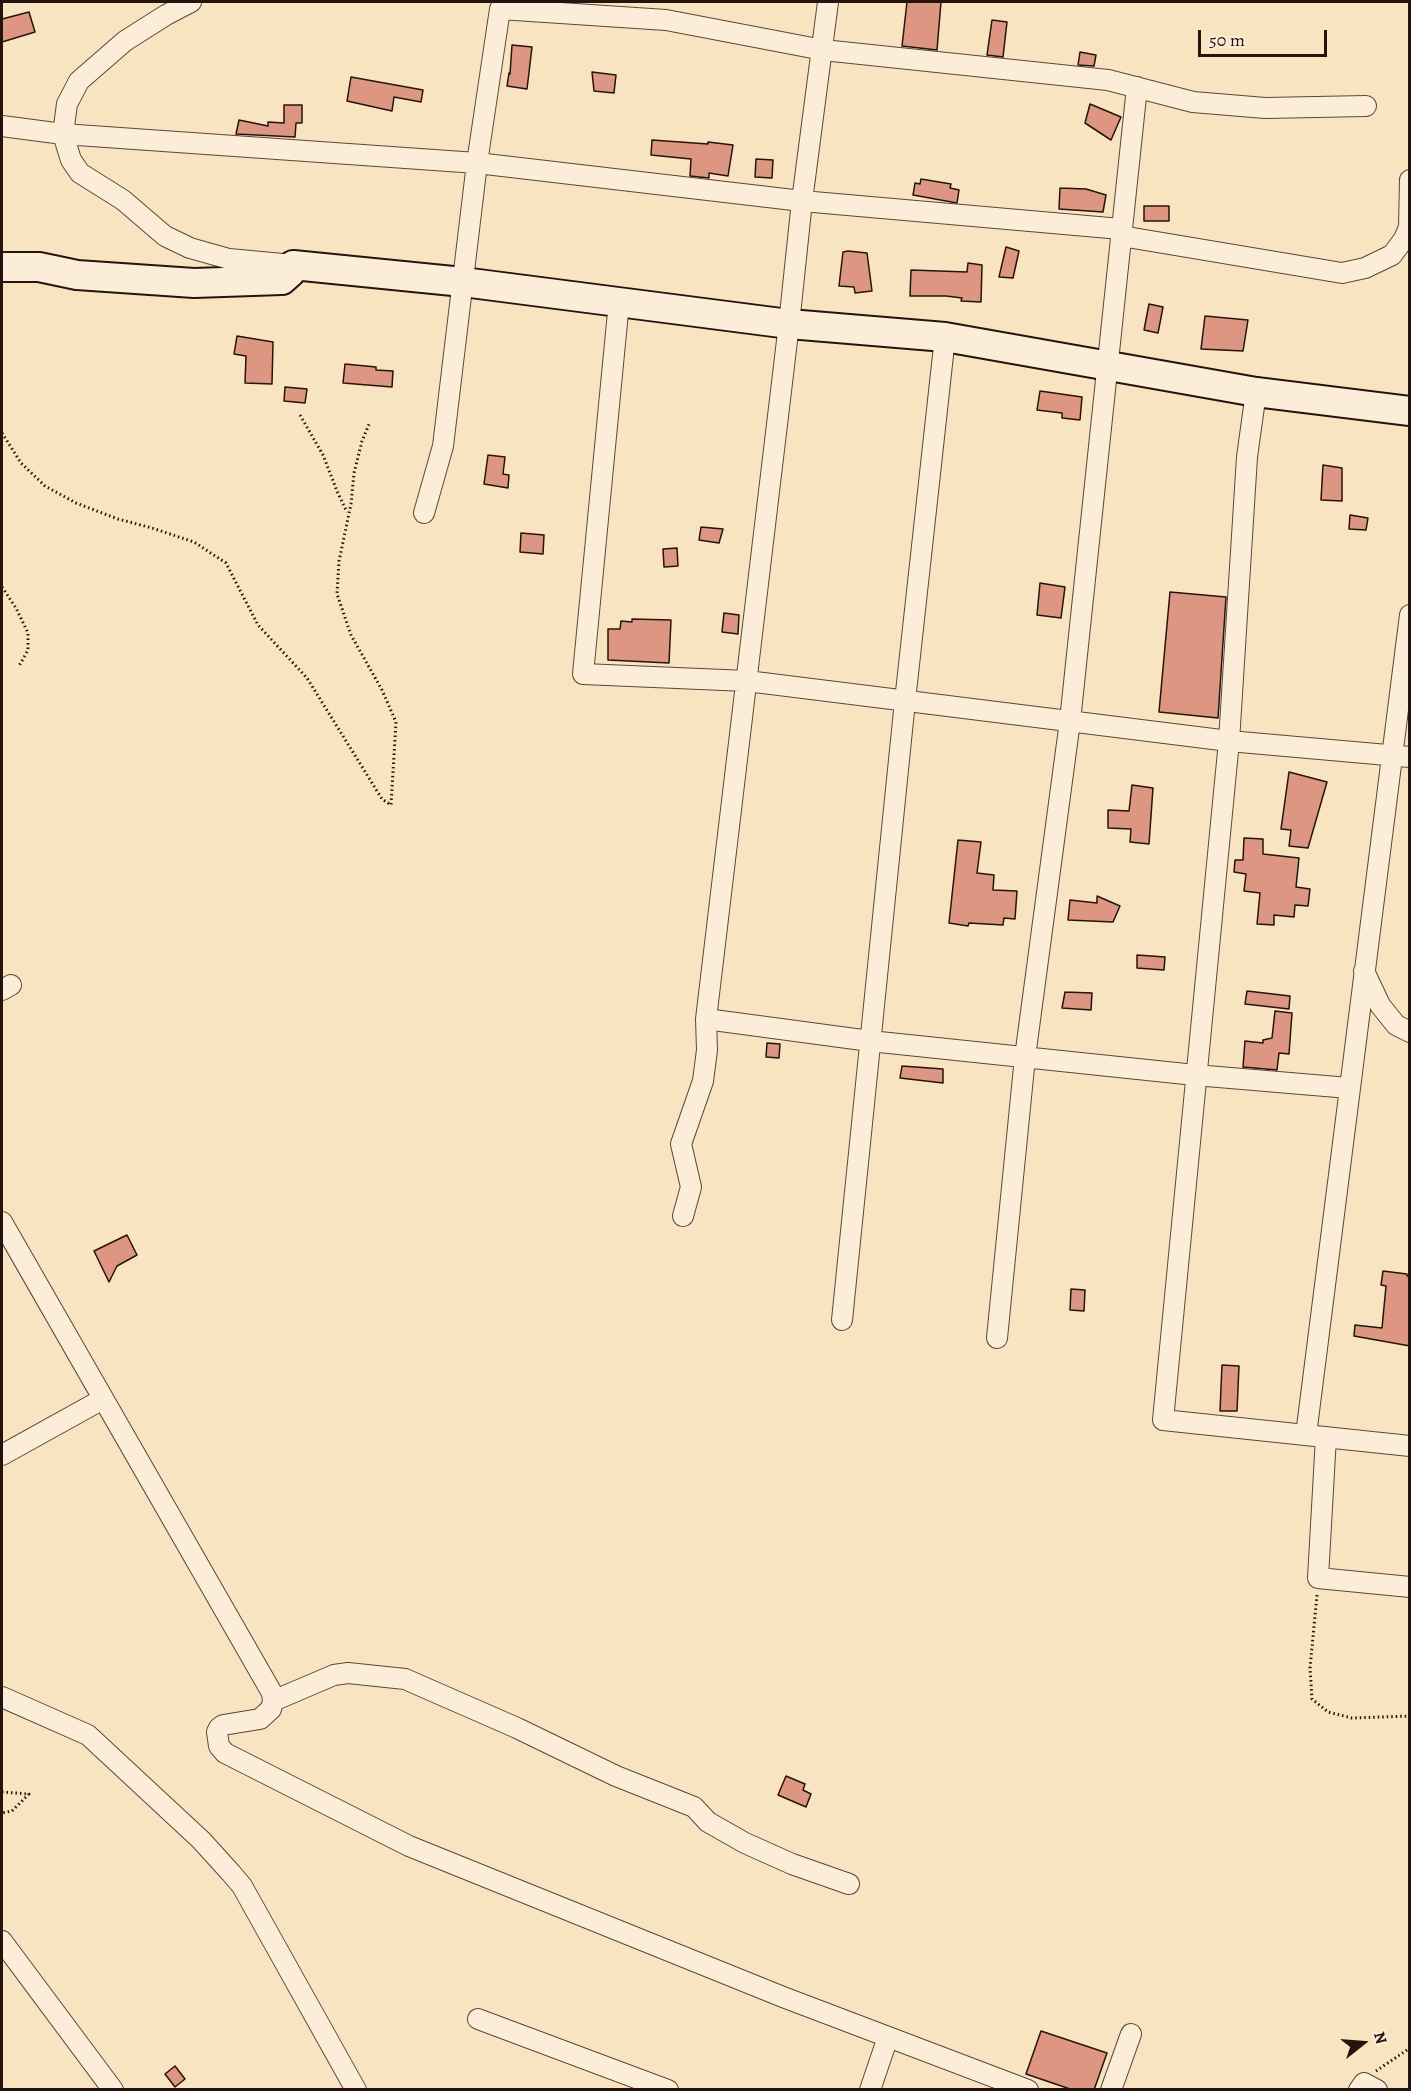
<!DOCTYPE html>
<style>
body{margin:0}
#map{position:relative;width:1411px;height:2091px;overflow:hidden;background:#f9e4c1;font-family:Alegreya,serif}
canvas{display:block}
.frame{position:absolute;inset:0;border:3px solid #24140d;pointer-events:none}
.north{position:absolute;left:1333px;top:2013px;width:60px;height:60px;-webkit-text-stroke:4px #fbedd7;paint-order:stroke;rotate:73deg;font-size:16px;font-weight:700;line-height:24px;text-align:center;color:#24140d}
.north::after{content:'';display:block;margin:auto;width:21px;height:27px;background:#24140d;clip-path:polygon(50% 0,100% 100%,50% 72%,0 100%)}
.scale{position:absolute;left:1198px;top:30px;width:129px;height:27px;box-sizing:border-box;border:3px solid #24140d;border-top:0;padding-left:8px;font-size:18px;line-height:21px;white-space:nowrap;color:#24140d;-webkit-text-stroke:4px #fbedd7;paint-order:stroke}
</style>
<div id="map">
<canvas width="1411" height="2091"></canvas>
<div class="frame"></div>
<div class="north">N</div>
<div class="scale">50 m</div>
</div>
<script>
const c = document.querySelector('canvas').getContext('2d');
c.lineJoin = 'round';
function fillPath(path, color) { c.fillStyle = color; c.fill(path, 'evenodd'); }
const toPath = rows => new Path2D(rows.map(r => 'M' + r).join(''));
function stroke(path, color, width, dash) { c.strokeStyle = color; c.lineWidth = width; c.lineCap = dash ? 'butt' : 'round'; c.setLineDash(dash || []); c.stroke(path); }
const building = toPath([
 [907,2,941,2,937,50,902,46,907,2],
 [29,12,35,32,2,42,2,19,29,12],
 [992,20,1007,22,1003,57,987,55,992,20],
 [512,45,532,47,527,89,507,86,509,73,510,74,512,45],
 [1080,52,1096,55,1094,66,1078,65,1080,52],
 [592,72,616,75,614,93,594,91,592,72],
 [351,77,423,90,421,102,394,97,392,111,347,101,351,77],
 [1090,104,1121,117,1111,140,1085,123,1090,104],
 [284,105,302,105,302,123,296,123,295,137,236,134,239,120,268,126,268,122,284,123,284,105],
 [652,140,708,144,708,142,733,145,728,176,709,173,709,178,690,176,691,159,651,155,652,140],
 [756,159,773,160,772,178,755,177,756,159],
 [921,179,951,184,950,188,959,190,957,203,913,195,915,183,920,184,921,179],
 [1060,188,1086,189,1106,195,1103,212,1059,209,1060,188],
 [1144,206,1169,206,1169,221,1144,221,1144,206],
 [1006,247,1019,251,1013,278,999,277,1006,247],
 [848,251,867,253,872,291,855,293,854,287,839,286,843,252,848,251],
 [968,263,982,265,981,302,961,301,962,298,946,296,910,296,911,270,967,272,968,263],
 [1149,304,1163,307,1158,333,1144,330,1149,304],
 [1205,316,1248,320,1243,351,1201,349,1205,316],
 [237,336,273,342,272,384,245,383,246,356,234,354,237,336],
 [345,364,376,367,376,370,393,371,392,387,343,383,345,364],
 [285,387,307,389,305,403,284,401,285,387],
 [1040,391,1082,397,1080,420,1062,418,1062,413,1037,410,1040,391],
 [488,455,505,457,503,474,509,475,508,488,484,484,488,455],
 [1323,465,1342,468,1342,501,1321,500,1323,465],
 [1350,515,1368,518,1366,530,1349,529,1350,515],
 [701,527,723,529,719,543,699,540,701,527],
 [521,533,544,535,543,554,520,552,521,533],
 [677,548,678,566,664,567,663,549,677,548],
 [1040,583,1065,587,1061,618,1037,615,1040,583],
 [1170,592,1226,597,1218,718,1159,712,1170,592],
 [724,613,739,615,738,634,722,632,724,613],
 [632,619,671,620,669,663,608,660,608,629,620,629,621,621,632,622,632,619],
 [1289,772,1327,782,1308,848,1289,846,1291,830,1281,829,1289,772],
 [1132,785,1153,788,1149,844,1130,842,1131,829,1108,828,1108,810,1129,811,1132,785],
 [1244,838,1263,839,1263,854,1299,858,1296,887,1310,889,1308,906,1295,905,1294,917,1274,915,1274,925,1257,924,1260,893,1244,891,1246,874,1234,872,1235,860,1243,860,1244,838],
 [958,840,981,842,977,873,994,875,993,890,1017,891,1015,919,1004,918,1003,925,969,923,968,926,949,923,958,840],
 [1097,896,1120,906,1113,922,1068,920,1070,900,1097,903,1097,896],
 [1137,955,1165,957,1164,970,1137,968,1137,955],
 [1247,991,1290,996,1289,1009,1245,1004,1247,991],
 [1065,992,1092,993,1091,1010,1062,1008,1065,992],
 [1275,1011,1292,1013,1289,1054,1279,1053,1277,1070,1243,1067,1245,1041,1263,1043,1263,1040,1272,1038,1275,1011],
 [767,1043,780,1044,779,1058,766,1057,767,1043],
 [902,1066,943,1069,943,1083,900,1078,902,1066],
 [127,1235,137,1255,117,1266,109,1282,94,1251,127,1235],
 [1383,1271,1407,1274,1407,1276,1410,1276,1410,1346,1354,1336,1355,1325,1382,1328,1386,1286,1381,1285,1383,1271],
 [1071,1289,1085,1290,1084,1311,1070,1310,1071,1289],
 [1222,1365,1239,1366,1237,1411,1220,1411,1222,1365],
 [786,1776,805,1784,803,1790,811,1794,806,1807,778,1795,786,1776],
 [1041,2031,1107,2053,1094,2090,1073,2090,1026,2074,1041,2031],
 [175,2066,185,2079,175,2087,165,2074,175,2066]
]);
fillPath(building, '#dd9682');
stroke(building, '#24140d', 1.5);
const street = toPath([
 [191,2,166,15,125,41,79,81,67,104,63,134,71,160,80,173,123,200,165,236,190,248,229,259,293,265],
 [2,126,63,134,477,163,802,201,1121,229],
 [1121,236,1342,273,1365,268,1392,255,1404,239,1409,227,1410,180],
 [619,302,583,674,747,681,1229,741,1410,757],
 [1256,392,1247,457,1229,741,1163,1420,1410,1446],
 [424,513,443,446,477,163,500,9,666,20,823,50,1108,80,1193,102,1265,108,1366,106],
 [1364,971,1380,1005,1396,1025,1410,1032],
 [2,990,11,985],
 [706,1019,870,1041,1195,1075,1349,1088],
 [683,1216,691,1187,681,1144,703,1081,707,1050,706,1019,789,324,802,201,828,2],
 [2,1222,272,1693,273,1701,271,1709,260,1719,223,1725,219,1728,217,1732,219,1746,225,1753,409,1846,783,1997,1028,2090],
 [842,1320,905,701,945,337],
 [997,1338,1025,1057,1070,721,1137,87],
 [1306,1435,1410,615],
 [1326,1437,1318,1578,1410,1587],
 [2,1455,103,1399],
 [2,1697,88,1735,201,1840,231,1873,242,1886,356,2090],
 [273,1701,334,1675,348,1673,405,1679,517,1728,616,1776,694,1807,708,1822,745,1843,792,1864,849,1884],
 [2,1941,113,2090],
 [478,2019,668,2090],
 [870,2090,888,2037],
 [1111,2090,1131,2034],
 [1359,2090,1364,2083,1377,2090]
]);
const secondary = toPath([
 [2,267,39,267,77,275,194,283,282,280,291,272,293,265,463,282,789,324,945,337,1256,392,1410,411]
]);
stroke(street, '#59483a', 22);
stroke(secondary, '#24140d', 32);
stroke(toPath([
 [300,415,323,455,337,491,347,512],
 [2,433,21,463,45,486,76,503,118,519,152,528,194,542,226,563,258,625,307,678,382,799,391,805,396,722,382,690,351,635,337,594,339,561,351,504,354,473,362,441,370,422],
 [2,587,16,608,28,633,28,650,19,666],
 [1317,1595,1310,1668,1312,1699,1328,1712,1352,1718,1410,1716],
 [2,1792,29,1794,12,1811,2,1813],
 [1376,2071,1410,2048]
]), '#24140d', 3, [1.5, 3]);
stroke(street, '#fbedd7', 20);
stroke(secondary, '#fbedd7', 28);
</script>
